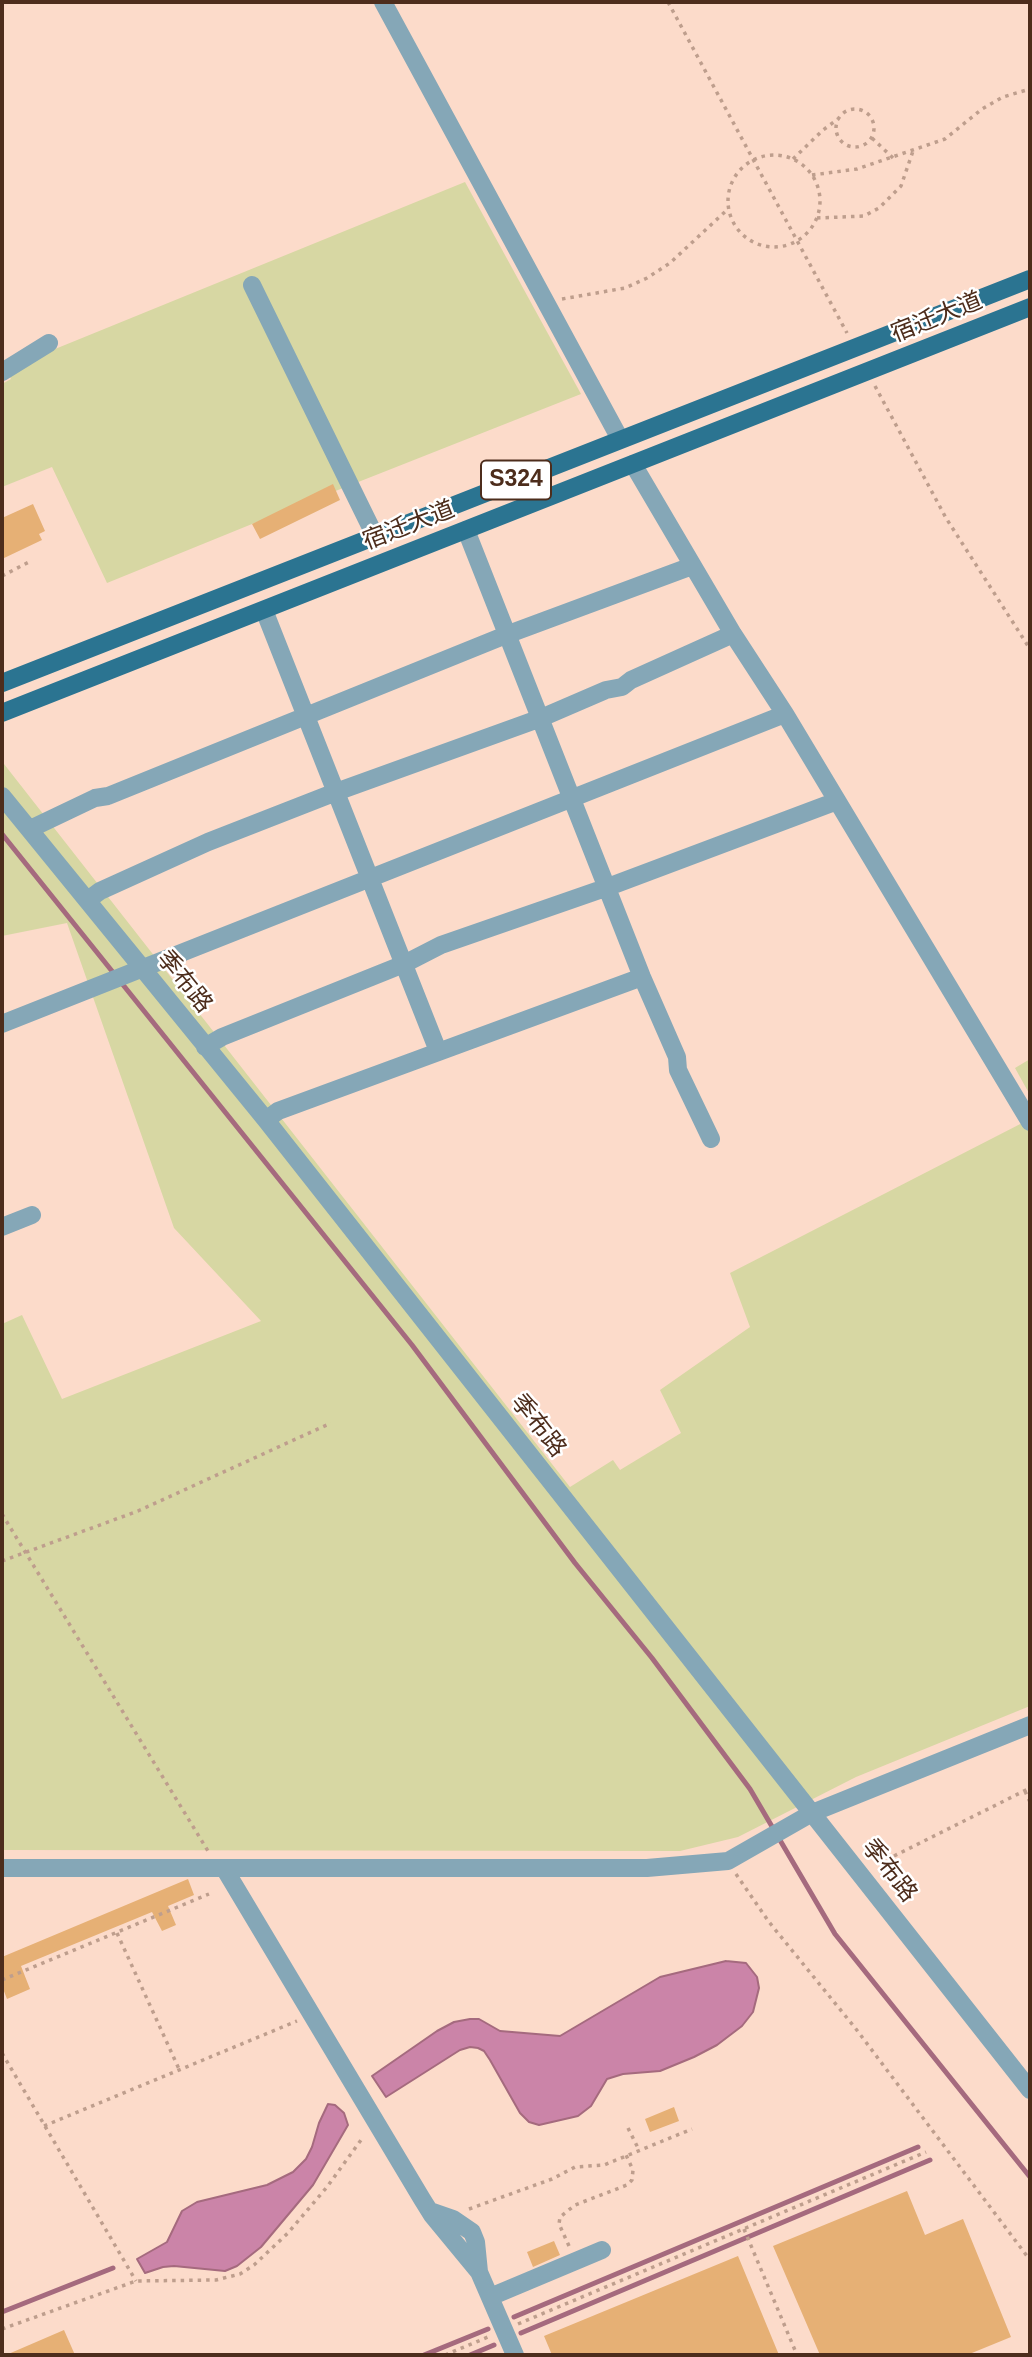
<!DOCTYPE html>
<meta charset="utf-8">
<style>
body{margin:0}
#map{position:relative;width:1032px;height:2357px;overflow:hidden;background:#fcdbca;font-family:Helvetica,sans-serif}
canvas{display:block}
.frame{position:absolute;inset:0;border:4px solid #4d2d1c;pointer-events:none}
</style>
<div id="map">
<canvas width="1032" height="2357"></canvas>
<div class="frame"></div>
</div>
<script>
const c = document.querySelector('canvas').getContext('2d');
c.lineJoin = 'round';
function fillPath(path, color) { c.fillStyle = color; c.fill(path, 'evenodd'); }
const toPath = rows => new Path2D(rows.map(r => 'M' + r).join(''));
function stroke(path, color, width, dash) { c.strokeStyle = color; c.lineWidth = width; c.lineCap = dash ? 'butt' : 'round'; c.setLineDash(dash || []); c.stroke(path); }
function label(font, color, halo, rows, align = 'center') {
  c.font = font + ' Helvetica,"Noto Sans SC",sans-serif'; c.lineWidth = 5; c.setLineDash([]); c.textBaseline = 'middle'; c.strokeStyle = halo; c.fillStyle = color; for (const [text, x, y, turn = 0] of rows) {
    c.save(); c.translate(x, y); c.rotate((+turn || 0) * Math.PI / 180); c.textAlign = isNaN(turn) ? turn : align; if (halo) c.strokeText(text, 0, 0); c.fillText(text, 0, 0); c.restore();
  }
}
fillPath(toPath([
 [465,182,581,394,252,524,107,583,52,467,2,487,2,384,11,379,6,369],
 [4,764,570,1487,613,1460,620,1470,681,1433,660,1390,750,1327,730,1273,1030,1119,1030,1706,856,1777,738,1837,680,1851,2,1850,2,1324,22,1315,62,1399,261,1321,174,1228,67,923,2,936,2,765],
 [1030,1059,1030,1095,1015,1068]
]), '#d7d7a3');
const water = toPath([
 [726,1961,746,1963,757,1977,759,1988,753,2012,742,2026,717,2045,694,2057,660,2071,623,2074,607,2079,591,2106,578,2116,539,2125,529,2122,520,2113,490,2060,484,2051,478,2048,470,2047,460,2050,386,2097,372,2076,437,2031,454,2022,470,2019,479,2019,500,2031,560,2036,660,1977,726,1961],
 [328,2104,335,2105,344,2113,348,2125,313,2185,261,2247,237,2266,225,2271,174,2266,163,2267,145,2273,137,2259,167,2242,182,2211,197,2202,267,2185,293,2172,306,2159,312,2147,319,2123,328,2104]
]);
fillPath(water, '#cb84a8');
stroke(water, '#a56a7e', 2);
stroke(toPath([
 [2,834,412,1345,575,1563,652,1658,750,1789,835,1934,1030,2177],
 [2,2312,113,2268],
 [514,2317,918,2147],
 [521,2333,930,2160],
 [424,2355,488,2329],
 [470,2355,494,2345]
]), '#a56a7e', 5);
fillPath(toPath([
 [333,484,340,500,260,539,252,524],
 [33,504,45,531,39,534,42,540,2,559,2,518],
 [188,1879,194,1895,168,1906,176,1925,162,1931,152,1912,21,1966,30,1989,7,1999,2,1986,2,1957],
 [674,2107,679,2121,650,2132,645,2119],
 [907,2191,925,2235,963,2219,1011,2337,967,2355,820,2355,773,2246],
 [554,2241,560,2255,533,2267,527,2252],
 [738,2256,779,2355,552,2355,544,2336],
 [64,2330,75,2355,6,2355]
]), '#e6b075');
stroke(toPath([
 [668,2,847,333],
 '836 128a19 19 0 1 1 38 0a19 19 0 1 1-38 0Z',
 [872,138,893,158],
 '728 201a46 46 0 1 1 92 0a46 46 0 1 1-92 0Z',
 [793,159,823,130,838,119],
 [812,175,857,169,945,139,982,109,1003,97,1030,89],
 [817,218,864,216,879,208,901,186,913,151],
 [562,299,625,288,647,278,670,263,728,209],
 [875,386,946,518,1030,649],
 [2,576,29,562],
 [2,1514,208,1851],
 [2,1561,138,1511,331,1423],
 [1025,1791,1030,1802],
 [894,1856,1030,1788],
 [736,1874,769,1922,856,2029,1030,2260],
 [117,1933,179,2069],
 [2,1980,209,1894],
 [2,2053,136,2281],
 [44,2126,297,2021],
 [628,2128,639,2150],
 [469,2209,552,2179,575,2167,604,2165,692,2129],
 [744,2229,797,2355],
 [569,2246,559,2224,560,2217,575,2205,627,2185,632,2180,633,2170,626,2155],
 [518,2324,926,2152],
 [2,2329,136,2281,216,2280,240,2274,254,2265,288,2233,327,2187,361,2140],
 [445,2355,488,2337]
]), '#be9e8d', 3.5, [3.5, 5]);
stroke(toPath([
 [383,2,620,439],
 [252,285,375,536],
 [2,372,49,343],
 [633,464,733,634,785,714,1030,1122],
 [466,530,642,977,677,1057,678,1070,711,1139],
 [264,610,438,1051],
 [2,796,266,1120,1030,2090],
 [30,829,95,798,108,796,506,635,692,566],
 [88,900,100,891,208,842,336,792,541,718,606,690,622,687,631,680,733,634],
 [2,1024,785,714],
 [205,1047,222,1037,404,964,441,945,608,887,837,801],
 [266,1120,278,1111,642,977],
 [2,1227,32,1215],
 [2,1868,647,1868,728,1861,812,1813,1030,1725],
 [224,1868,422,2199,432,2215,479,2272,515,2355],
 [430,2211,453,2219,472,2232,476,2242,479,2272],
 [490,2297,602,2250]
]), '#85a7b7', 18);
stroke(toPath([
 [2,683,1030,279],
 [2,713,1030,307]
]), '#2b7491', 18);
for (const [x, y, w] of [
 [516,480,70]
]) { const box = new Path2D(); box.roundRect(x - w / 2, y - 19.5, w, 39, 5); c.fillStyle = '#fff'; c.fill(box); stroke(box, '#4d2d1c', 2); }
label('bold 23px', '#4d2d1c', null, [
 ["S324",516,480]
]);
label('24px', '#4d2d1c', '#fff', [
 ["宿迁大道",937,318,-22],
 ["宿迁大道",409,526,-21],
 ["季布路",184,982,51],
 ["季布路",538,1426,52],
 ["季布路",889,1871,52]
]);
</script>
